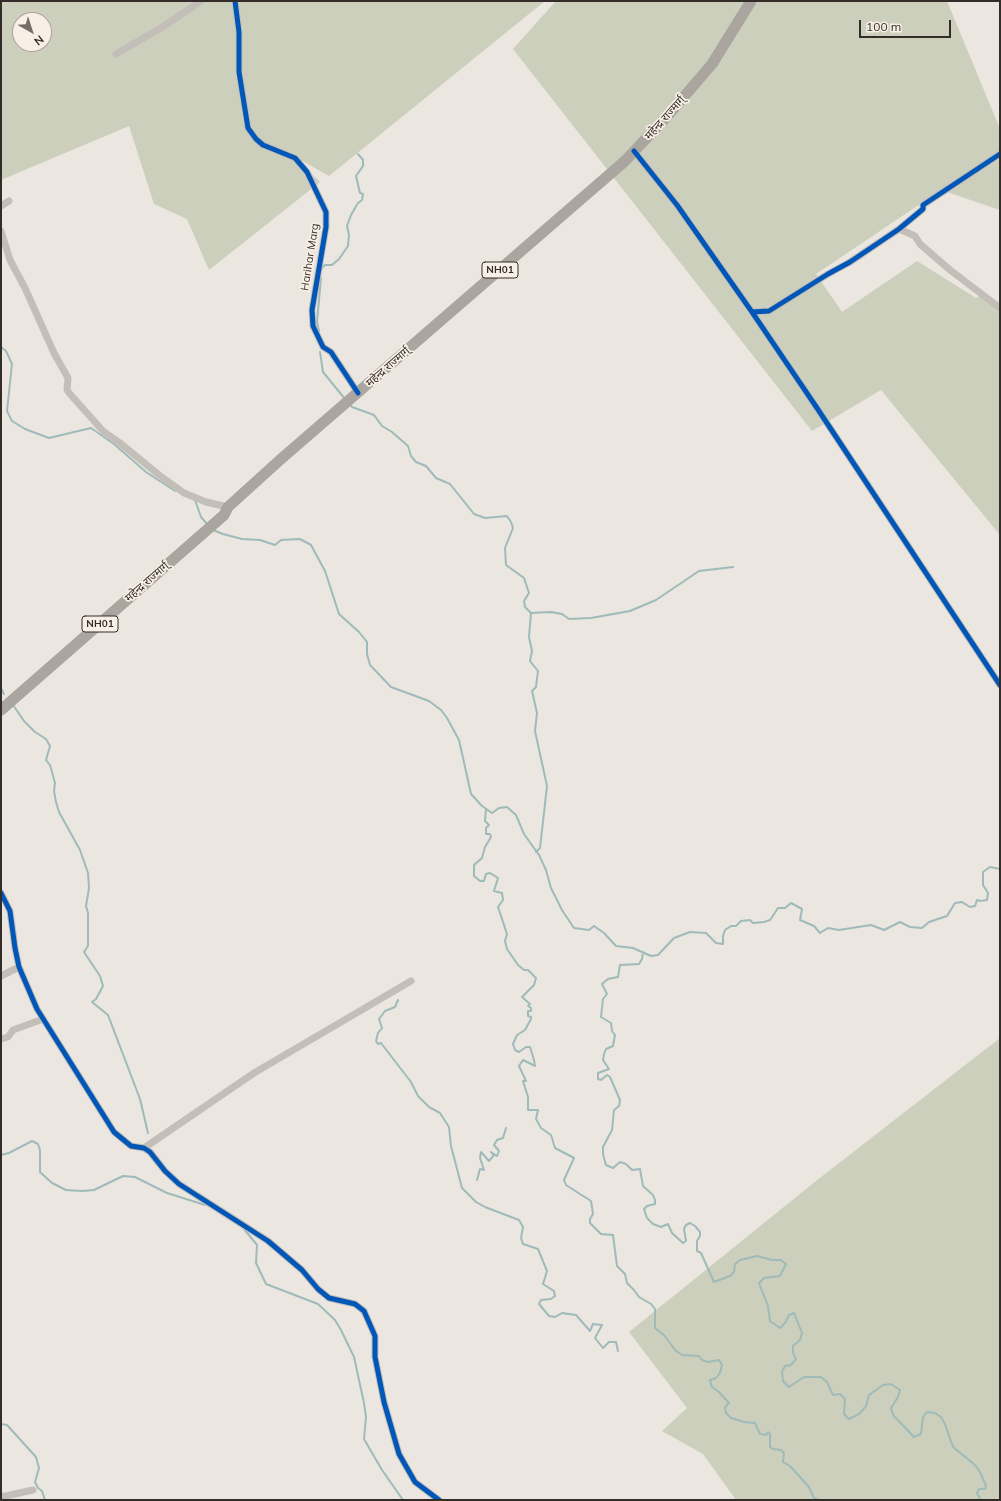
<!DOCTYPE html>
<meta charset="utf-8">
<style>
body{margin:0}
#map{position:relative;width:1001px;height:1501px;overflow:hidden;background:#ebe6e0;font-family:Mulish,sans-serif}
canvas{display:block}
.frame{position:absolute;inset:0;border:2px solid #342c28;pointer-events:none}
.north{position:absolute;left:12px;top:12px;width:40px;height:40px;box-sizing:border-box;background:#f8f0e7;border:1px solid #aaa29b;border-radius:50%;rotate:141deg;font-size:11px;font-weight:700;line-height:16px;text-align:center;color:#342c28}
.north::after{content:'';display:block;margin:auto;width:14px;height:18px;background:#746d68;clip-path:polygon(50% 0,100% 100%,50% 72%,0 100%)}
.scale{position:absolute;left:859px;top:20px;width:92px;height:18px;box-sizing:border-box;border:2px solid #342c28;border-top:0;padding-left:5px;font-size:12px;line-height:14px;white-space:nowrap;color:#342c28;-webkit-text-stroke:3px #f8f0e7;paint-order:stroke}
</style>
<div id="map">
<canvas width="1001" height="1501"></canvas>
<div class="frame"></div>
<div class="north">N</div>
<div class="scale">100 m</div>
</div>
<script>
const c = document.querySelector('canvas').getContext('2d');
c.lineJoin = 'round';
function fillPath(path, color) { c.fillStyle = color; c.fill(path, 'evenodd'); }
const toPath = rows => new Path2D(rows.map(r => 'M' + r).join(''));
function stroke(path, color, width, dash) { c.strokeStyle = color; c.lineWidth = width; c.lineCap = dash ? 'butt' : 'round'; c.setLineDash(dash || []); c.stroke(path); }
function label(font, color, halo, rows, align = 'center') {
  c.font = font + ' Mulish,"Noto Sans Devanagari",sans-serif'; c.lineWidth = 3.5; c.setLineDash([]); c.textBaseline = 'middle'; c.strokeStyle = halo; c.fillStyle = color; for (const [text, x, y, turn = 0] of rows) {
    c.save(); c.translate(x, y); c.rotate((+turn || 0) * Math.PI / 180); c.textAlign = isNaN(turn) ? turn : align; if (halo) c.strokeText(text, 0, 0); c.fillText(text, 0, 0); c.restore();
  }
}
fillPath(toPath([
 [1,1,545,1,329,176,292,155,320,182,209,270,187,219,154,204,129,126,1,180],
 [20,20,44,20,44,44,20,44],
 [556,1,947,1,1000,129,1000,210,941,190,816,274,842,312,917,261,976,298,981,295,1000,309,1000,535,881,390,812,431,513,49],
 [1000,1038,1000,1500,736,1500,703,1454,662,1431,687,1408,629,1332,816,1181]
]), '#cccfbb');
stroke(toPath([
 [322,268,325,265,332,265,339,259,348,246,349,235,347,226,351,215,358,203,362,200,363,194,360,193,356,176,363,166,363,160,358,154],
 [319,331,317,322,321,278],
 [1,347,6,351,12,364,7,411,12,421,25,429,49,438,91,428,114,444,146,472,175,491],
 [320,352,323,372,345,399],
 [349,404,352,407,374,415,382,426,392,432,408,446,411,456,416,462,426,466,436,478,450,484,474,514,485,518,507,516,511,522,513,528,505,548,506,565,524,578,529,593,524,601,525,607,531,613,551,612,562,614,569,619,591,618,630,611,656,600,699,571,733,567],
 [195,500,201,517,207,524],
 [213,530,223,534,242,539,260,540,275,545,281,540,300,539,311,545,325,571,339,614,359,632,367,642,367,654,370,665,391,687,429,701,441,710,447,718,459,740,471,794,482,806,492,813,499,808,507,807,516,815,524,834,539,855,546,870,551,888,562,910,574,928,589,930,594,926,604,933,616,946,633,948,651,956,658,955,674,938,690,932,706,933,716,943,723,944,723,936,725,930,731,926,736,926,741,921,750,920,753,923,764,922,770,920,778,908,785,908,791,903,802,909,800,920,814,926,820,933,828,928,839,930,871,925,884,930,900,922,910,927,922,928,929,922,947,916,955,903,962,902,970,907,975,906,977,900,980,901,987,900,988,893,983,885,983,872,990,867,1000,869],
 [531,613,529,637,532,651,530,661,538,671,536,687,532,691,537,713,535,731,547,786,540,848,536,852],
 [1,688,4,694],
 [13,705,24,721,35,732,46,739,50,746,46,760,50,765,55,783,54,791,56,802,59,812,80,850,88,873,89,888,86,906,88,913,88,946,84,952,100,976,103,986,96,999,92,1002,108,1015,140,1099,148,1133],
 [486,809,485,821,489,825,486,828,486,834,490,834,491,837,485,847,482,858,474,865,474,876,480,881,484,881,486,874,490,873,498,878,494,891,502,893,503,900,498,907,507,934,505,941,507,949,518,965,524,970,528,970,536,978,534,985,522,997,530,1004,528,1006,531,1008,531,1011,528,1011,528,1016,531,1017,531,1019,525,1030,517,1035,513,1044,515,1050,519,1052,526,1047,530,1047,534,1060,535,1066,523,1060,519,1066,526,1081,523,1081,528,1097,528,1110,538,1110,536,1119,541,1128,551,1135,555,1148,574,1158,564,1180,566,1185,591,1201,593,1214,590,1219,590,1223,601,1234,613,1235,617,1266,625,1274,627,1283,634,1290,639,1297,651,1304,655,1309,655,1328,664,1335,675,1350,682,1355,699,1356,702,1360,708,1362,719,1360,722,1365,720,1373,716,1378,710,1380,712,1387,719,1392,729,1403,725,1407,726,1413,731,1418,744,1422,755,1423,760,1434,766,1435,768,1432,770,1434,770,1447,773,1449,781,1450,784,1453,783,1462,790,1466,809,1487,814,1498,819,1500],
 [643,952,642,959,639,964,620,965,618,977,608,979,602,984,607,994,603,999,601,1017,611,1023,612,1031,615,1035,613,1046,606,1049,604,1054,603,1060,609,1069,598,1073,598,1079,601,1080,607,1075,610,1077,620,1100,619,1106,614,1110,612,1130,603,1147,603,1154,606,1165,613,1168,620,1162,626,1164,632,1170,640,1169,643,1186,653,1195,655,1200,655,1204,647,1206,644,1209,647,1218,653,1224,661,1227,668,1224,672,1233,683,1243,686,1241,684,1229,686,1225,690,1223,695,1226,700,1232,700,1236,697,1241,697,1251,701,1253,714,1282,730,1276,734,1272,735,1264,740,1260,757,1256,772,1260,781,1260,786,1264,780,1276,764,1278,759,1283,768,1306,770,1321,780,1328,785,1323,789,1315,794,1313,802,1333,800,1340,793,1346,793,1353,796,1359,791,1365,785,1366,782,1372,783,1381,789,1387,804,1377,821,1377,827,1382,833,1395,840,1394,845,1399,844,1414,849,1419,859,1414,866,1406,869,1395,883,1385,891,1384,900,1390,898,1397,891,1408,893,1415,914,1437,921,1434,923,1417,927,1412,935,1413,941,1417,945,1424,953,1447,975,1465,980,1472,986,1486,985,1489,979,1489,977,1493,981,1500],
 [398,1000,395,1007,385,1011,379,1019,382,1028,378,1033,376,1041,378,1044,381,1043,411,1082,418,1096,429,1107,440,1113,449,1127,451,1146,462,1188,476,1202,485,1207,519,1220,523,1227,521,1238,523,1244,538,1249,547,1271,543,1284,554,1291,555,1296,551,1299,541,1300,539,1304,549,1316,555,1317,562,1313,576,1315,590,1331,593,1324,602,1325,595,1338,603,1348,609,1342,616,1342,618,1351],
 [1,1155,9,1153,32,1141,38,1144,40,1150,40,1172,52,1183,66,1190,82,1191,94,1190,123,1176,135,1177,167,1193,205,1205],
 [477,1180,480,1169,484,1170,480,1158,481,1152,489,1161,494,1155,491,1152,497,1156,499,1151,494,1145,497,1140,503,1138,506,1128],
 [244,1229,257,1245,256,1263,266,1284,318,1304,335,1320,341,1330,354,1357,364,1403,366,1417,364,1439,382,1470,403,1500],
 [1,1424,7,1425,36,1457,39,1468,35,1482,38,1488,42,1491,45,1500]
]), '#9ebbba', 2);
stroke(toPath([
 [235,1,239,32,239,72,248,128,256,139,263,145,295,158,307,172,326,212,326,227,312,310,313,326,323,347,331,352,358,393],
 [116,54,161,28,201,1],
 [634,151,677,205,752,312,769,311,828,274,850,262,899,229,923,209,923,205,1000,154],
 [1,206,9,201],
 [899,229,915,236,920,244,950,270,1000,308],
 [1,231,10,260,25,288,54,353,68,378,67,390,70,394,103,431,120,443,159,475,184,493,206,502,228,507],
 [752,312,817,408,1000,685],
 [1,893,10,911,15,948,19,967,37,1009,114,1132,131,1146,144,1148,150,1152,165,1171,179,1184,268,1241,302,1270,318,1289,329,1298,355,1304,364,1311,375,1336,375,1357,384,1402,399,1454,415,1482,439,1500],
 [1,976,19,967],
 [1,1039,8,1037,13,1030,43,1019],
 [144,1148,254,1073,411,981],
 [1,1497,33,1490]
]), '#c4beb9', 7);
stroke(toPath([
 [1,710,224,515,228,507,281,459,625,161,670,113,712,64,751,1]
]), '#aaa59f', 11);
stroke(toPath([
 [235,1,239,32,239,72,248,128,256,139,263,145,295,158,307,172,326,212,326,227,312,310,313,326,323,347,331,352,358,393],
 [634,151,677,205,752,312,769,311,828,274,850,262,899,229,923,209,923,205,1000,154],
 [752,312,817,408,1000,685],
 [1,893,10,911,15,948,19,967,37,1009,114,1132,131,1146,144,1148,150,1152,165,1171,179,1184,268,1241,302,1270,318,1289,329,1298,355,1304,364,1311,375,1336,375,1357,384,1402,399,1454,415,1482,439,1500]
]), '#0057b8', 5);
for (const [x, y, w] of [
 [500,270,36],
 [100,624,36]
]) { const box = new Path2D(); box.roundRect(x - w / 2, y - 8, w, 16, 3); c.fillStyle = '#f8f0e7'; c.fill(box); stroke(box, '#342c28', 1); }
label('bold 10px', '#342c28', null, [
 ["NH01",500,270],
 ["NH01",100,624]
]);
label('11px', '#342c28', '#f8f0e7', [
 ["महेन्द्र राज्मार्ग्",665,118,-48],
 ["Harihar Marg",310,257,-81],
 ["महेन्द्र राज्मार्ग्",388,367,-41],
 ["महेन्द्र राज्मार्ग्",147,582,-41]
]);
</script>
